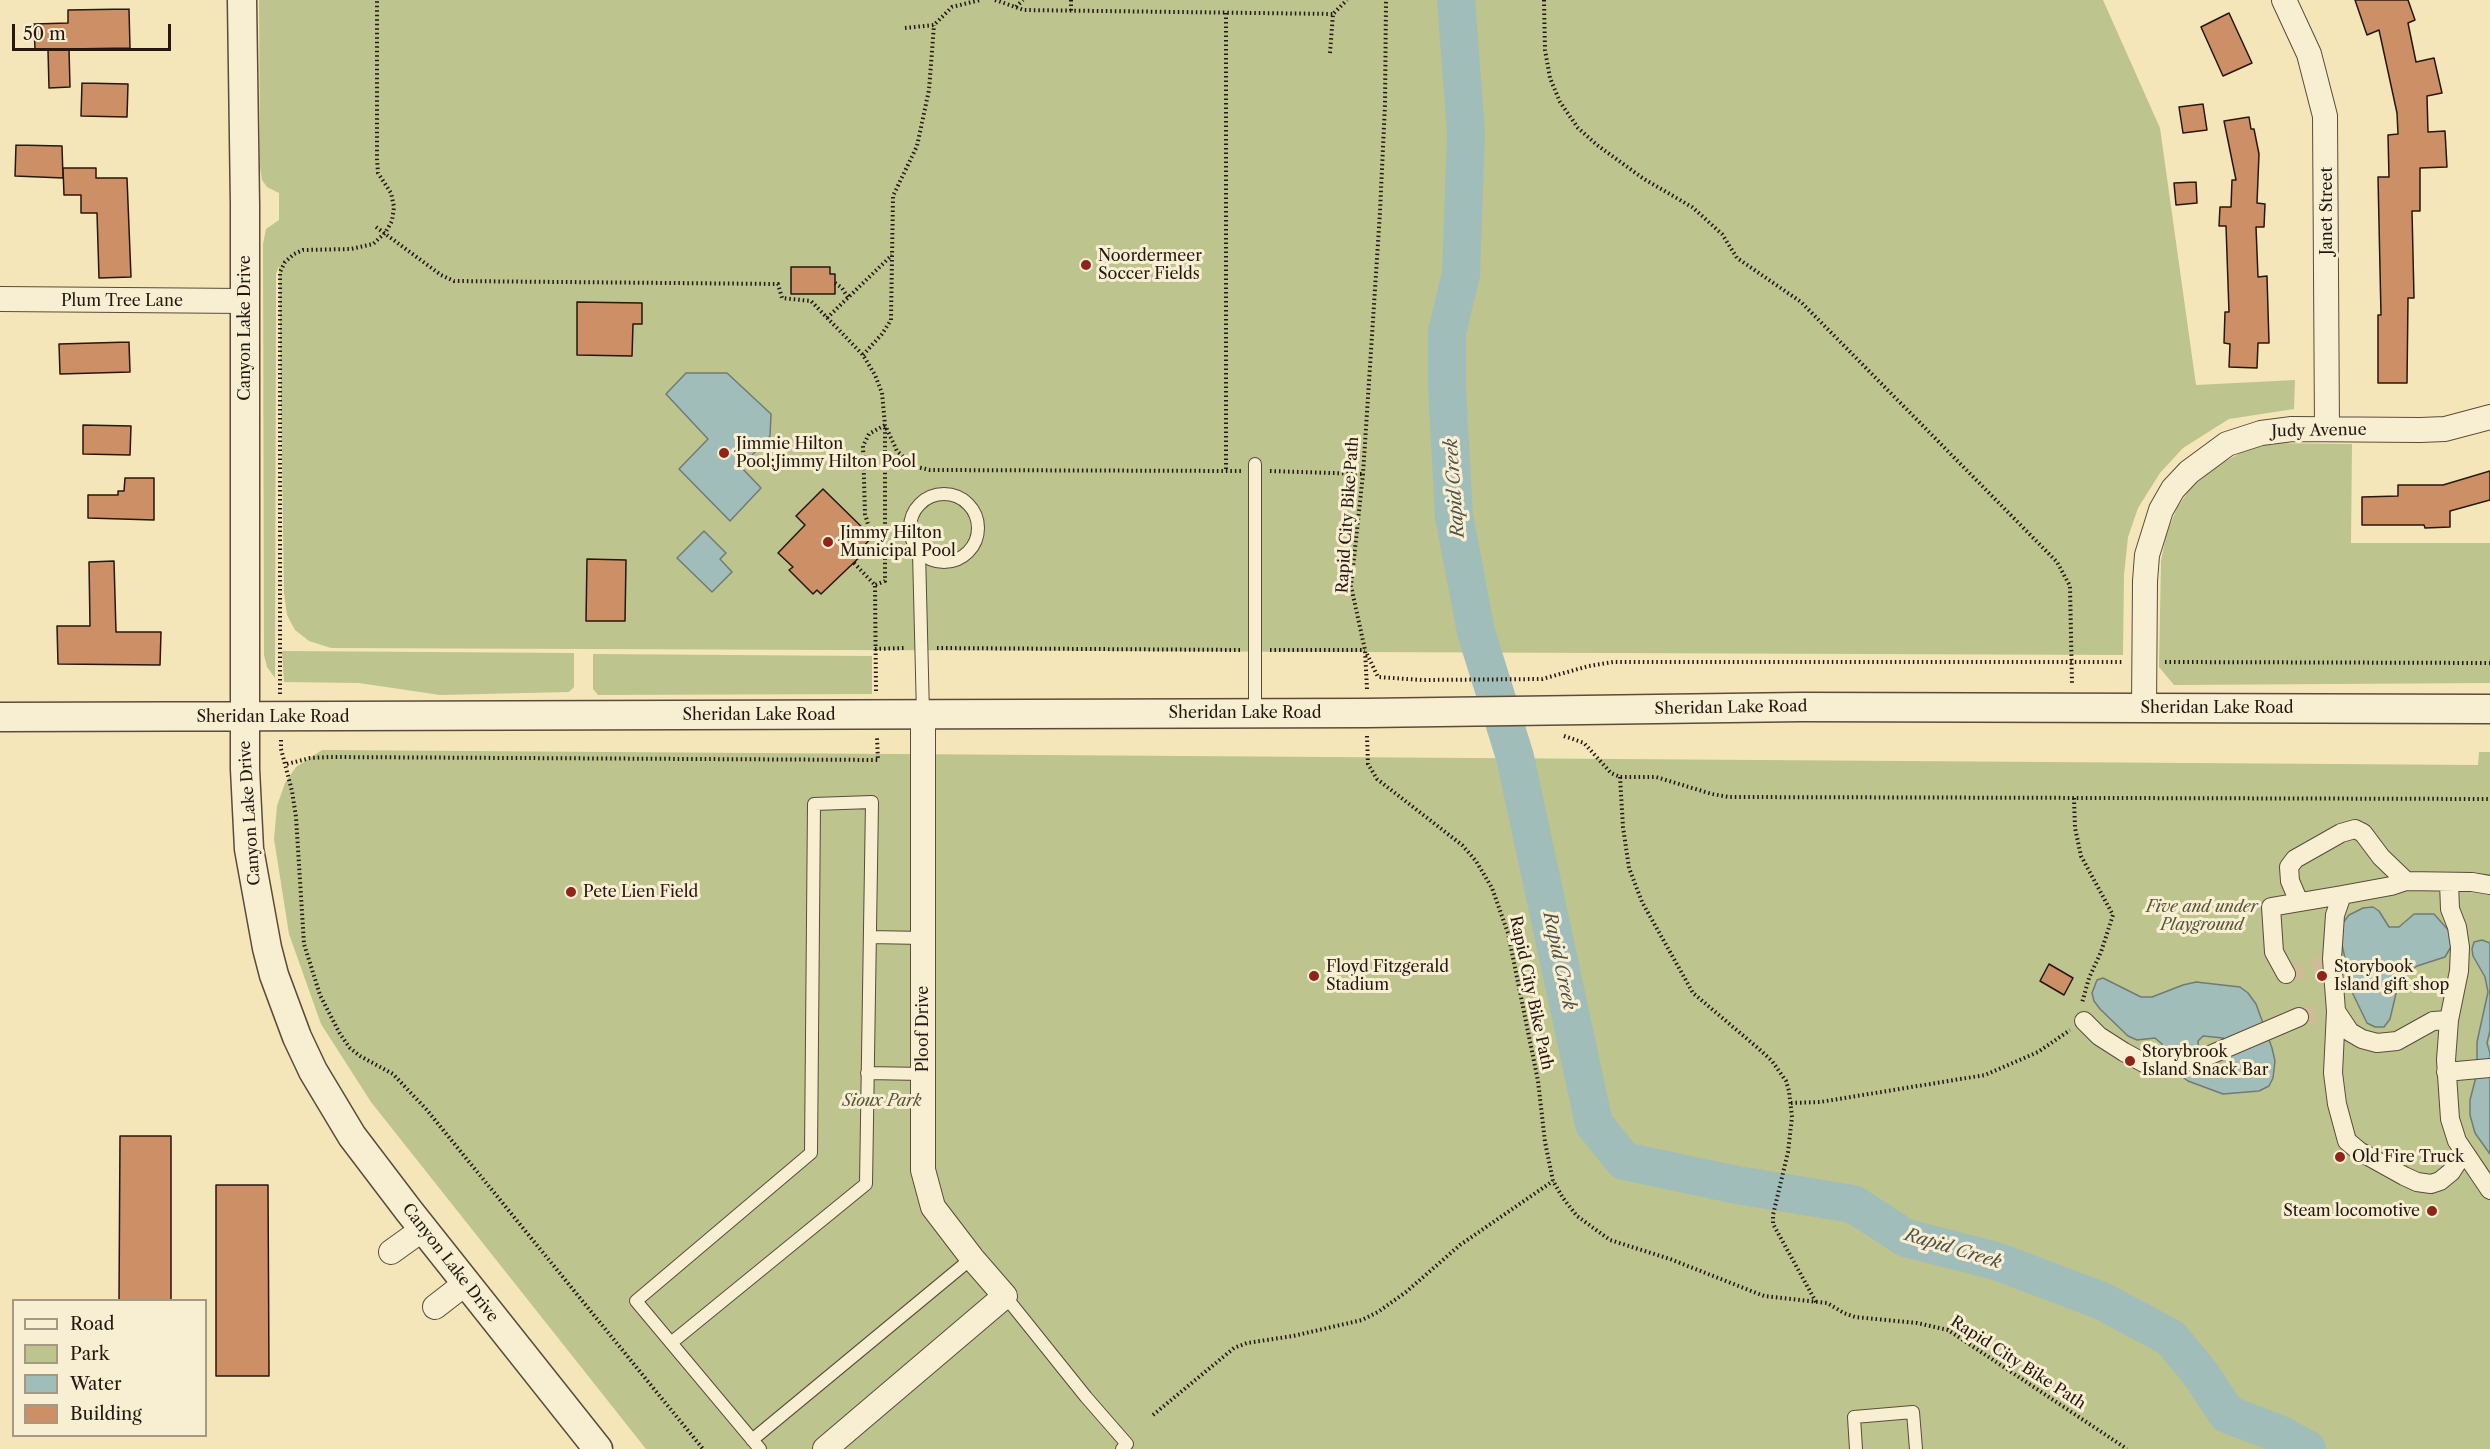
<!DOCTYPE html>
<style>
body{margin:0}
#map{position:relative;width:2490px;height:1449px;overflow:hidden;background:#f5e6b9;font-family:"Libre Caslon Text",serif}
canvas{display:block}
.legend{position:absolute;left:12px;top:1299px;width:195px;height:138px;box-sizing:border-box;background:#f8efd2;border:2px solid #a49985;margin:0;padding:8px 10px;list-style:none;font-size:18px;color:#261711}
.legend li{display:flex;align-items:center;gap:12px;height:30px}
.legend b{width:30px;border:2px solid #a49985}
.scale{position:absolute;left:12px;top:24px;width:159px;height:27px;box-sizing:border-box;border:3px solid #261711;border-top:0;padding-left:8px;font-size:18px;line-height:21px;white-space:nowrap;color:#261711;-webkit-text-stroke:4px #f8efd2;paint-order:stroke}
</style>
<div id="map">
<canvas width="2490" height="1449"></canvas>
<ul class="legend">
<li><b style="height:8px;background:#f8efd2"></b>Road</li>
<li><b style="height:16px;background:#bdc48e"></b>Park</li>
<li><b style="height:16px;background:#a1bdba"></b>Water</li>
<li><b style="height:16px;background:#cd8f66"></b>Building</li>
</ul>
<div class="scale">50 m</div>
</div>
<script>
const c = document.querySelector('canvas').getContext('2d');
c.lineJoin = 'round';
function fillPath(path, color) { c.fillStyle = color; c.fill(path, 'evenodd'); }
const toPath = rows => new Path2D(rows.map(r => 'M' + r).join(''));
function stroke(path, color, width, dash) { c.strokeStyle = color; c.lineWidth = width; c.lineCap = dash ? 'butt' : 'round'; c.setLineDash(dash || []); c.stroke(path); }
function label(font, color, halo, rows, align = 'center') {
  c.font = font + ' "Libre Caslon Text",serif'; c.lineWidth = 6; c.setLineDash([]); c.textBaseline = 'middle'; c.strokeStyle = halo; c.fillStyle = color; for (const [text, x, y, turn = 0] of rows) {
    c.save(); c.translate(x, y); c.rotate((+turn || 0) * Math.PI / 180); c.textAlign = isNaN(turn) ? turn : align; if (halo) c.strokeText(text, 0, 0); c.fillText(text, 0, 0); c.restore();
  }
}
fillPath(toPath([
 [259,0,2103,0,2160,128,2196,385,2295,380,2294,409,2229,419,2183,448,2160,473,2138,508,2128,537,2124,575,2123,655,331,648,309,641,295,630,287,615,284,593,279,266,276,274,276,293,275,678,267,667,264,655,263,244,266,229,279,220,279,193,267,187,262,180,260,167],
 [2272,443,2352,444,2351,543,2490,543,2490,683,2174,685,2159,667,2161,561,2166,535,2177,508,2190,489,2213,468,2244,451],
 [282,651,574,653,574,687,569,692,440,695,359,683,284,682],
 [593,654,872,656,872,694,598,695,593,689],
 [322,750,2478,765,2479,752,2490,752,2490,1449,646,1449,371,1102,321,1024,289,934,274,839,277,806,285,783,296,767]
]), '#bdc48e');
const water = toPath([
 [686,373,727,373,771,414,770,436,741,467,761,488,730,521,679,469,708,439,666,394,686,373],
 [704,531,726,553,720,559,732,572,712,592,677,558,704,531],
 [2373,907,2379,911,2389,927,2399,927,2414,914,2434,914,2450,932,2452,945,2445,957,2417,966,2404,976,2398,985,2390,1019,2384,1027,2375,1027,2367,1023,2353,994,2340,936,2342,924,2349,915,2363,908,2373,907],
 [2482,940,2490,943,2490,1031,2487,1043,2490,1053,2490,1154,2475,1133,2470,1115,2470,1100,2477,1073,2477,1042,2488,992,2485,977,2473,956,2472,949,2474,942,2482,940],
 [2103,978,2141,997,2152,997,2183,985,2196,982,2240,987,2248,993,2256,1004,2272,1048,2275,1061,2273,1078,2269,1086,2259,1091,2223,1094,2188,1081,2176,1072,2166,1056,2162,1044,2155,1038,2137,1040,2128,1036,2100,1009,2094,1001,2092,993,2097,980,2103,978],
 [2203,1036,2223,1038,2228,1044,2233,1065,2222,1075,2212,1075,2200,1065,2198,1041,2203,1036]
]);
fillPath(water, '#a1bdba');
stroke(water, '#707b76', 1.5);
stroke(toPath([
 [1456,0,1466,133,1461,274,1447,332,1447,389,1454,516,1476,632,1515,757,1594,1124,1624,1161,1737,1185,1853,1204,1906,1238,1996,1261,2102,1301,2171,1338,2202,1376,2227,1414,2279,1434,2307,1449]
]), '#a1bdba', 38);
const building = toPath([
 [2355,0,2408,0,2415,20,2408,23,2416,62,2434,58,2442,93,2427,96,2428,132,2445,131,2447,167,2420,168,2420,211,2412,211,2414,298,2408,298,2407,383,2378,383,2378,315,2381,315,2378,177,2389,177,2388,135,2398,134,2397,113,2379,30,2367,35,2355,0],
 [129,9,130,48,69,49,70,87,49,88,48,50,35,50,34,24,68,23,68,10,129,9],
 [2229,13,2252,63,2223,76,2201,27,2229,13],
 [82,83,128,84,127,117,81,116,82,83],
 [2203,104,2207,130,2183,133,2179,107,2203,104],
 [2249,117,2251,129,2254,129,2259,154,2257,203,2265,204,2264,227,2256,227,2258,277,2267,276,2269,343,2258,343,2257,368,2229,367,2230,344,2224,343,2225,312,2229,312,2226,226,2219,226,2220,207,2231,207,2232,180,2236,180,2224,121,2249,117],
 [16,145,62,146,63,178,15,176,16,145],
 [63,168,96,168,96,178,127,178,131,277,99,278,97,213,81,213,81,195,64,195,63,168],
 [2196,182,2197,203,2176,205,2174,183,2196,182],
 [791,267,830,267,830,274,835,274,835,294,791,294,791,267],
 [577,302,642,303,642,324,633,324,632,356,577,355,577,302],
 [129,342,130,372,60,374,59,344,129,342],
 [83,425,131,426,130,455,83,454,83,425],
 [2490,471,2490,500,2450,511,2450,527,2425,528,2424,525,2362,525,2362,497,2398,496,2398,485,2443,485,2490,471],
 [125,478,154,478,154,520,88,518,88,495,118,495,118,491,124,491,125,478],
 [823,489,872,537,862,548,866,551,821,594,817,590,813,594,789,570,793,567,778,553,805,525,796,516,823,489],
 [587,559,626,560,625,621,586,621,587,559],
 [114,561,116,632,161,632,160,665,58,664,57,626,90,626,89,562,114,561],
 [2049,964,2073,978,2064,995,2040,981,2049,964],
 [120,1136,171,1136,171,1300,119,1300,120,1136],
 [216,1185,268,1185,269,1376,216,1376,216,1185]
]);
fillPath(building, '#cd8f66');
stroke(building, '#261711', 1.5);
stroke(toPath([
 [2286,974,2332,962],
 [2299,1017,2336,1011]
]), '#ccbd97', 18, [18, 9]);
const service = toPath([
 '910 528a34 34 0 1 1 68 0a34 34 0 1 1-68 0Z',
 [919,552,923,714],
 [1255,713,1255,464],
 [870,937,923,938],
 [867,1073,923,1074],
 [1005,1296,1086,1397,1127,1444,1122,1449],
 [671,1343,866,1184,872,802,814,804,811,1153,636,1301,760,1449],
 [752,1440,972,1258],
 [1856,1449,1854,1417,1913,1412,1916,1449]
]);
const pedestrian = toPath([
 [2449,882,2450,909,2457,927,2460,947,2459,971,2449,1020,2446,1060,2450,1119,2457,1141,2490,1190],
 [2342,895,2391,886,2406,881,2472,882,2490,885],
 [2299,902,2290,881,2289,867,2295,859,2341,833,2355,829,2363,833,2381,857,2406,881],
 [2286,974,2274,952,2271,907,2342,895,2335,915,2332,959,2336,1011,2333,1073,2337,1104,2347,1141,2359,1151,2404,1176,2417,1182,2431,1184,2440,1181,2451,1172,2464,1152],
 [2336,1011,2350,1032,2362,1039,2377,1043,2397,1041,2433,1021,2449,1020],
 [2084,1021,2099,1036,2124,1052,2144,1063,2165,1067,2203,1058,2299,1017],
 [2446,1072,2490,1068]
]);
const minor = toPath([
 [2284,0,2309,54,2325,116,2327,429],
 [0,299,245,301],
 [2144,707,2145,581,2147,555,2161,510,2173,489,2189,472,2227,444,2261,433,2292,429,2420,430,2445,429,2490,417],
 [391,1252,423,1229],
 [435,1307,466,1283],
 [825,1449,1005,1296,972,1258,933,1207,923,1170,923,714]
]);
const tertiary = toPath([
 [242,0,245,205,245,769,249,849,267,948,274,975,297,1037,313,1071,352,1136,409,1211,598,1449],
 [0,717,1367,713,1801,707,2490,709]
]);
stroke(service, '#5a4b3b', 14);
stroke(pedestrian, '#5a4b3b', 20);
stroke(minor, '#5a4b3b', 26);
stroke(tertiary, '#5a4b3b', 31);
stroke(toPath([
 [995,0,1024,10,1333,14],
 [1071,0,1071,11],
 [1544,0,1545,50,1550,78,1560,102,1578,128,1597,145,1644,179,1692,207,1722,234,1737,258,1801,302,2057,562,2070,586,2072,684],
 [1016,7,1023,0],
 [1226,13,1226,471],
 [905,28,934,25,952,7,980,0],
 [1330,53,1333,14,1347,0],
 [376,227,441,275,454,281,778,284,782,298,811,301,863,355,875,375,882,393,885,425,897,451,913,466,930,470,1241,471],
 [835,283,842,288,849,299],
 [827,318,892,255],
 [863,355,882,334,891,320,893,196,917,146,929,90,934,25],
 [1270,471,1363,474],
 [869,528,865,514,863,446,869,434,885,425,885,581,875,585],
 [866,531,869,528,885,528],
 [854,563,875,585,876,691],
 [937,648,1241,650],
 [875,649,905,648],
 [1270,650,1365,650],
 [1367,654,1378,677,1422,680,1542,679,1589,666,1613,662,2122,662],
 [2165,662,2490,663],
 [1367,689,1365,650,1351,586,1363,474,1380,212,1385,104,1386,0],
 [280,694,280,272,285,262,294,254,303,250,351,249,373,244,385,233,392,221,394,207,391,193,378,173,377,159,377,0],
 [1367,736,1368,764,1377,779,1462,845,1476,861,1492,888,1508,933,1538,1081,1545,1142,1553,1181,1563,1198,1577,1216,1610,1240,1670,1259,1764,1296,1827,1303,1844,1313,1855,1317,1917,1323,1948,1330,2127,1449],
 [1564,736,1584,743,1611,773,1620,777,1656,777,1712,794,1729,797,2490,799],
 [281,740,281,749,292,791,296,817,304,944,320,995,340,1034,350,1048,360,1056,393,1074,426,1109,703,1449],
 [287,764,310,758,330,757,878,760,877,738],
 [1620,777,1623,827,1629,868,1642,902,1693,993,1759,1049,1772,1061,1786,1081,1789,1091,1792,1117,1788,1152,1773,1215,1773,1224,1816,1302],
 [2074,798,2075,828,2081,856,2113,915,2101,952,2089,978,2082,1003],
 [1791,1103,1820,1102,1985,1075,2038,1052,2070,1030],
 [1153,1415,1234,1348,1247,1343,1293,1336,1362,1320,1378,1312,1406,1292,1460,1245,1553,1181]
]), '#261711', 4, [1.5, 3]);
stroke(service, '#f8efd2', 12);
stroke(pedestrian, '#f8efd2', 18);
stroke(minor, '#f8efd2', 24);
stroke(tertiary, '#f8efd2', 28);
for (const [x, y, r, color] of [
 [1086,265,6,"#8f2418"],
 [724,453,6,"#8f2418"],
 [828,542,6,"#8f2418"],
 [571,892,6,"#8f2418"],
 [1314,976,6,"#8f2418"],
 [2322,976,6,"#8f2418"],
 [2130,1061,6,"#8f2418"],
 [2340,1157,6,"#8f2418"],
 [2432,1211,6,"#8f2418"]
]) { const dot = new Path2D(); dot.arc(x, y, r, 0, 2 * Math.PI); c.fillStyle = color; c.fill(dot); stroke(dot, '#f8efd2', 2); }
label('16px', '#261711', '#f8efd2', [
 ["Janet Street",2327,211,-90],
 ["Plum Tree Lane",122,301],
 ["Canyon Lake Drive",245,328,-90],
 ["Judy Avenue",2319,431,-1],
 ["Rapid City Bike Path",1348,515,-86],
 ["Sheridan Lake Road",1731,708,-1],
 ["Sheridan Lake Road",2217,708],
 ["Sheridan Lake Road",1245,713],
 ["Sheridan Lake Road",759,715],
 ["Sheridan Lake Road",273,717],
 ["Canyon Lake Drive",250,813,-94],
 ["Rapid City Bike Path",1531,993,78],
 ["Ploof Drive",923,1029,-90],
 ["Canyon Lake Drive",450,1263,52],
 ["Rapid City Bike Path",2018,1363,33]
]);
label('16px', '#261711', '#f8efd2', [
 ["Noordermeer",1098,256],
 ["Soccer Fields",1098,274],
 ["Jimmie Hilton",736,444],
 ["Pool;Jimmy Hilton Pool",736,462],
 ["Jimmy Hilton",840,533],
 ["Municipal Pool",840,551],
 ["Pete Lien Field",583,892],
 ["Floyd Fitzgerald",1326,967],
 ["Stadium",1326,985],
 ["Storybook",2334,967],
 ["Island gift shop",2334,985],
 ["Storybrook",2142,1052],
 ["Island Snack Bar",2142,1070],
 ["Old Fire Truck",2352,1157],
 ["Steam locomotive",2420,1211,"right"]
], 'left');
label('italic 16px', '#5b543d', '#f8efd2', [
 ["Five and under",2202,907],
 ["Playground",2202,925],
 ["Sioux Park",882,1101]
]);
label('italic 18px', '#51514c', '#f8efd2', [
 ["Rapid Creek",1455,488,-94],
 ["Rapid Creek",1559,961,78],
 ["Rapid Creek",1953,1249,17]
]);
</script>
